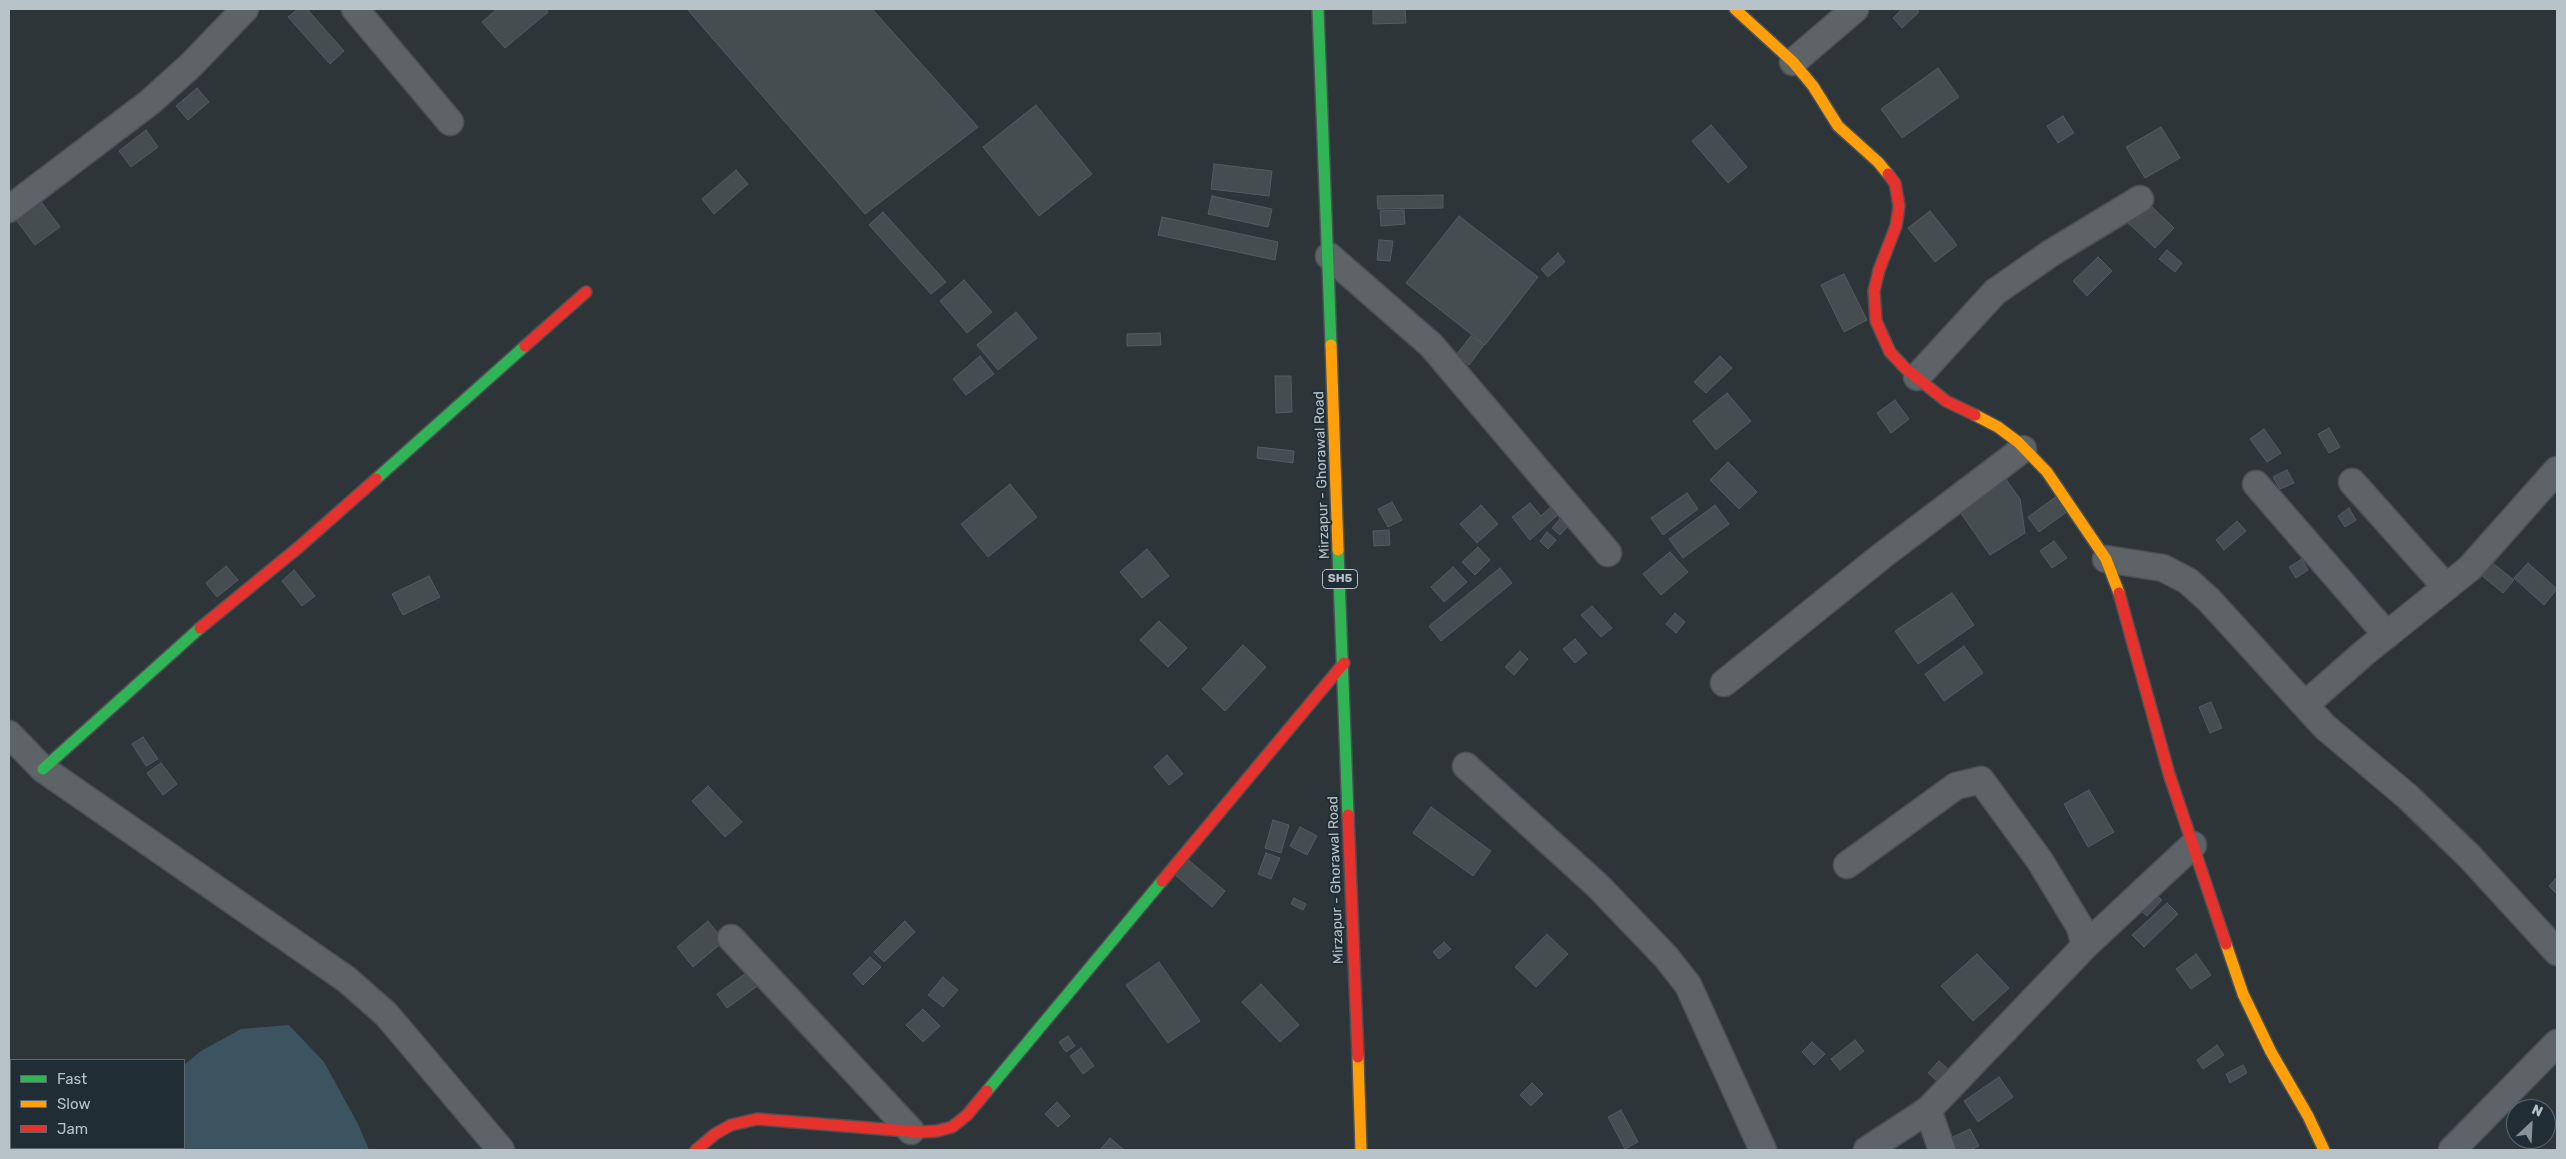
<!DOCTYPE html>
<style>
body{margin:0}
#map{position:relative;width:2566px;height:1159px;overflow:hidden;background:#2d3539;font-family:Rubik,sans-serif}
canvas{display:block}
.frame{position:absolute;inset:0;border:10px solid #b8c2c9;pointer-events:none}
.legend{position:absolute;left:10px;top:1059px;width:175px;height:90px;box-sizing:border-box;background:#202d34;border:1px solid #5d6970;margin:0;padding:6px 9px;list-style:none;font-size:15px;color:#b8c2c9}
.legend li{display:flex;align-items:center;gap:10px;height:25px}
.legend b{width:25px;border:1px solid #5d6970}
.north{position:absolute;left:2506px;top:1099px;width:50px;height:50px;box-sizing:border-box;background:#202d34;border:1px solid #5d6970;border-radius:50%;rotate:25deg;font-size:14px;font-weight:700;line-height:20px;text-align:center;color:#b8c2c9}
.north::after{content:'';display:block;margin:auto;width:18px;height:22px;background:#879197;clip-path:polygon(50% 0,100% 100%,50% 72%,0 100%)}
</style>
<div id="map">
<canvas width="2566" height="1159"></canvas>
<div class="frame"></div>
<ul class="legend">
<li><b style="height:6px;background:#30b455"></b>Fast</li>
<li><b style="height:6px;background:#ff9f0a"></b>Slow</li>
<li><b style="height:6px;background:#e5322d"></b>Jam</li>
</ul>
<div class="north">N</div>
</div>
<script>
const c = document.querySelector('canvas').getContext('2d');
c.lineJoin = 'round';
function fillPath(path, color) { c.fillStyle = color; c.fill(path, 'evenodd'); }
const toPath = rows => new Path2D(rows.map(r => 'M' + r).join(''));
function stroke(path, color, width, dash) { c.strokeStyle = color; c.lineWidth = width; c.lineCap = dash ? 'butt' : 'round'; c.setLineDash(dash || []); c.stroke(path); }
function label(font, color, halo, rows, align = 'center') {
  c.font = font + ' Rubik,sans-serif'; c.lineWidth = 4; c.setLineDash([]); c.textBaseline = 'middle'; c.strokeStyle = halo; c.fillStyle = color; for (const [text, x, y, turn = 0] of rows) {
    c.save(); c.translate(x, y); c.rotate((+turn || 0) * Math.PI / 180); c.textAlign = isNaN(turn) ? turn : align; if (halo) c.strokeText(text, 0, 0); c.fillText(text, 0, 0); c.restore();
  }
}
fillPath(toPath([
 [289,1025,324,1062,358,1124,369,1150,171,1150,170,1148,184,1148,185,1064,201,1051,241,1029]
]), '#3c5360');
const building = toPath([
 [298,9,307,9,344,51,330,64,288,17,298,9],
 [497,9,545,9,548,12,505,48,482,22,497,9],
 [687,9,872,9,978,127,865,214,687,9],
 [1373,9,1405,9,1406,23,1373,24,1373,9],
 [1902,9,1916,9,1919,12,1902,28,1893,18,1902,9],
 [1938,68,1959,97,1902,138,1881,109,1938,68],
 [197,88,209,102,188,120,176,106,197,88],
 [1036,105,1092,174,1039,216,983,147,1036,105],
 [2063,116,2074,133,2058,143,2047,126,2063,116],
 [1711,125,1747,167,1728,183,1692,141,1711,125],
 [2161,127,2180,158,2145,178,2126,147,2161,127],
 [146,130,158,147,131,167,119,151,146,130],
 [1214,164,1272,171,1269,196,1211,189,1214,164],
 [736,170,748,184,714,214,702,199,736,170],
 [36,195,60,227,35,245,11,213,36,195],
 [1443,195,1443,208,1378,209,1377,196,1443,195],
 [1212,196,1272,209,1268,227,1208,214,1212,196],
 [2144,199,2174,228,2155,248,2124,219,2144,199],
 [1404,210,1405,224,1381,226,1380,211,1404,210],
 [1930,211,1957,245,1935,262,1908,228,1930,211],
 [883,212,946,282,931,294,869,225,883,212],
 [1459,216,1538,277,1485,345,1406,283,1459,216],
 [1162,217,1278,242,1275,260,1158,235,1162,217],
 [1379,240,1393,241,1390,261,1377,260,1379,240],
 [2167,250,2182,263,2175,272,2159,259,2167,250],
 [1558,253,1565,262,1548,277,1541,269,1558,253],
 [2098,257,2112,271,2087,296,2073,281,2098,257],
 [1844,274,1867,320,1844,332,1821,285,1844,274],
 [964,280,992,312,967,333,940,301,964,280],
 [1016,312,1037,338,998,370,977,345,1016,312],
 [1160,333,1161,345,1127,346,1127,334,1160,333],
 [1471,336,1484,345,1469,365,1456,355,1471,336],
 [980,356,994,374,966,395,953,379,980,356],
 [1720,356,1732,368,1706,393,1694,382,1720,356],
 [1275,376,1291,376,1292,412,1276,413,1275,376],
 [1727,393,1751,421,1716,450,1693,421,1727,393],
 [1895,400,1909,419,1891,433,1877,413,1895,400],
 [2329,428,2340,447,2329,453,2318,434,2329,428],
 [2264,429,2281,453,2267,462,2250,439,2264,429],
 [1258,447,1294,451,1293,463,1257,458,1258,447],
 [1728,462,1757,492,1739,509,1710,480,1728,462],
 [2287,470,2294,483,2280,489,2273,477,2287,470],
 [2005,478,2020,499,2025,533,1990,555,1960,512,2005,478],
 [1010,484,1037,517,988,557,961,524,1010,484],
 [1687,493,1698,509,1663,535,1651,518,1687,493],
 [2057,496,2068,511,2039,532,2028,517,2057,496],
 [1392,502,1402,520,1388,527,1378,509,1392,502],
 [1530,503,1541,516,1555,503,1562,511,1530,540,1512,517,1530,503],
 [1481,505,1498,524,1477,543,1460,524,1481,505],
 [1715,505,1729,524,1683,558,1669,539,1715,505],
 [2349,508,2356,520,2345,527,2338,516,2349,508],
 [1566,512,1574,519,1560,535,1552,528,1566,512],
 [2237,521,2246,531,2224,550,2216,540,2237,521],
 [1389,530,1390,545,1374,546,1373,531,1389,530],
 [1547,532,1556,540,1548,549,1540,541,1547,532],
 [2054,541,2067,558,2052,568,2040,551,2054,541],
 [1478,547,1490,560,1475,575,1462,562,1478,547],
 [1147,549,1169,576,1142,598,1120,572,1147,549],
 [1670,552,1688,572,1661,595,1643,574,1670,552],
 [2302,559,2308,570,2296,578,2289,567,2302,559],
 [2490,561,2514,580,2503,593,2480,574,2490,561],
 [2528,563,2557,589,2544,605,2514,578,2528,563],
 [226,566,238,580,217,597,206,583,226,566],
 [1453,567,1467,582,1444,602,1431,587,1453,567],
 [1500,568,1512,583,1441,641,1429,626,1500,568],
 [294,570,315,596,302,606,282,581,294,570],
 [429,576,440,597,403,615,392,594,429,576],
 [1952,593,1974,625,1918,664,1895,631,1952,593],
 [1592,606,1612,628,1601,637,1581,615,1592,606],
 [1675,613,1685,622,1676,633,1666,624,1675,613],
 [1159,621,1187,648,1168,667,1140,640,1159,621],
 [1575,639,1587,653,1575,663,1563,649,1575,639],
 [1243,645,1266,667,1225,711,1202,689,1243,645],
 [1964,646,1983,673,1944,701,1925,674,1964,646],
 [1520,651,1528,659,1514,675,1505,667,1520,651],
 [2211,702,2222,728,2210,733,2199,707,2211,702],
 [143,737,158,759,146,766,132,744,143,737],
 [1167,755,1183,774,1169,785,1154,767,1167,755],
 [161,763,177,784,163,795,147,773,161,763],
 [708,786,742,822,725,837,692,801,708,786],
 [2089,790,2114,832,2088,847,2064,804,2089,790],
 [1431,807,1491,851,1473,876,1413,833,1431,807],
 [1273,820,1289,825,1281,853,1265,848,1273,820],
 [1300,827,1317,836,1307,855,1290,846,1300,827],
 [1266,853,1280,858,1271,879,1258,874,1266,853],
 [1186,858,1225,891,1212,907,1173,873,1186,858],
 [2557,877,2557,894,2549,886,2557,877],
 [2153,892,2162,900,2147,916,2138,908,2153,892],
 [1294,898,1306,904,1303,910,1291,904,1294,898],
 [2167,903,2178,914,2144,947,2132,935,2167,903],
 [708,921,724,941,693,967,677,947,708,921],
 [905,921,915,932,884,962,874,952,905,921],
 [1547,934,1568,954,1536,987,1515,967,1547,934],
 [1444,942,1451,949,1439,959,1433,952,1444,942],
 [1977,954,2009,988,1973,1021,1941,986,1977,954],
 [2196,954,2211,975,2191,989,2176,969,2196,954],
 [870,957,881,967,863,985,853,974,870,957],
 [1159,962,1200,1021,1168,1043,1126,985,1159,962],
 [749,971,759,985,727,1008,717,994,749,971],
 [943,977,958,990,943,1007,928,995,943,977],
 [1261,984,1299,1025,1280,1042,1242,1002,1261,984],
 [923,1009,940,1026,923,1042,906,1025,923,1009],
 [1068,1036,1075,1046,1066,1052,1059,1042,1068,1036],
 [1855,1040,1864,1051,1840,1070,1831,1059,1855,1040],
 [1812,1042,1825,1054,1814,1065,1802,1052,1812,1042],
 [2217,1045,2224,1055,2203,1069,2197,1060,2217,1045],
 [1081,1048,1094,1066,1083,1074,1070,1056,1081,1048],
 [1939,1061,1948,1069,1937,1081,1928,1073,1939,1061],
 [2243,1065,2247,1073,2230,1083,2226,1074,2243,1065],
 [1999,1077,2013,1097,1978,1122,1964,1101,1999,1077],
 [1532,1083,1543,1094,1531,1106,1520,1095,1532,1083],
 [1057,1102,1070,1116,1058,1127,1045,1114,1057,1102],
 [1621,1110,1638,1142,1625,1149,1608,1117,1621,1110],
 [1970,1129,1979,1146,1970,1150,1948,1150,1944,1141,1970,1129],
 [1110,1138,1124,1150,1100,1150,1110,1138]
]);
fillPath(building, '#464d50');
stroke(building, '#555c61', 1);
const street = toPath([
 [355,9,450,122],
 [1793,62,1855,9],
 [9,209,150,102,190,66,245,9],
 [1329,256,1431,345,1608,553],
 [1917,377,1995,292,2051,253,2140,199],
 [2352,482,2446,587],
 [2256,484,2387,635],
 [2106,559,2163,568,2188,581,2209,600,2325,727,2408,797,2470,857,2557,952],
 [1724,683,1883,555,2023,449],
 [2306,704,2364,653,2470,568,2557,470],
 [9,734,43,769,346,979,386,1014,501,1150],
 [1466,766,1598,886,1666,957,1688,985,1763,1150],
 [1847,865,1956,786,1981,780,2040,861,2080,927,2085,946],
 [731,938,911,1131],
 [1928,1110,1942,1150],
 [1867,1150,1928,1110,2085,946,2193,845],
 [2452,1150,2557,1043]
]);
const fast = toPath([
 [1318,9,1331,345],
 [376,479,525,346],
 [1338,550,1348,815],
 [43,769,200,628],
 [987,1091,1162,881]
]);
const slow = toPath([
 [1735,9,1793,62,1813,86,1838,126,1878,162,1888,174],
 [1331,345,1338,550],
 [1975,415,1998,427,2018,442,2047,472,2106,559,2119,593],
 [2226,944,2243,994,2271,1052,2308,1116,2324,1150],
 [1358,1057,1361,1150]
]);
const jam = toPath([
 [1888,174,1895,183,1899,206,1896,226,1879,270,1874,291,1876,321,1890,352,1906,369,1946,401,1975,415],
 [525,346,586,292],
 [2119,593,2169,774,2226,944],
 [200,628,299,547,376,479],
 [1348,815,1358,1057],
 [1162,881,1344,663],
 [696,1150,715,1134,731,1125,757,1119,920,1132,937,1131,952,1127,967,1115,987,1091]
]);
stroke(street, '#4a5054', 29);
stroke(fast, '#4a5054', 14);
stroke(slow, '#4a5054', 14);
stroke(jam, '#4a5054', 14);
stroke(street, '#5d6367', 26);
stroke(fast, '#30b455', 11);
stroke(slow, '#ff9f0a', 11);
stroke(jam, '#e5322d', 11);
for (const [x, y, w] of [
 [1340,579,35]
]) { const box = new Path2D(); box.roundRect(x - w / 2, y - 9.5, w, 19, 4); c.fillStyle = '#202d34'; c.fill(box); stroke(box, '#b8c2c9', 1); }
label('bold 12px', '#b8c2c9', null, [
 ["SH5",1340,579]
]);
label('14px', '#b8c2c9', '#202d34', [
 ["Mirzapur - Ghorawal Road",1322,475,-92],
 ["Mirzapur - Ghorawal Road",1336,880,-92]
]);
</script>
